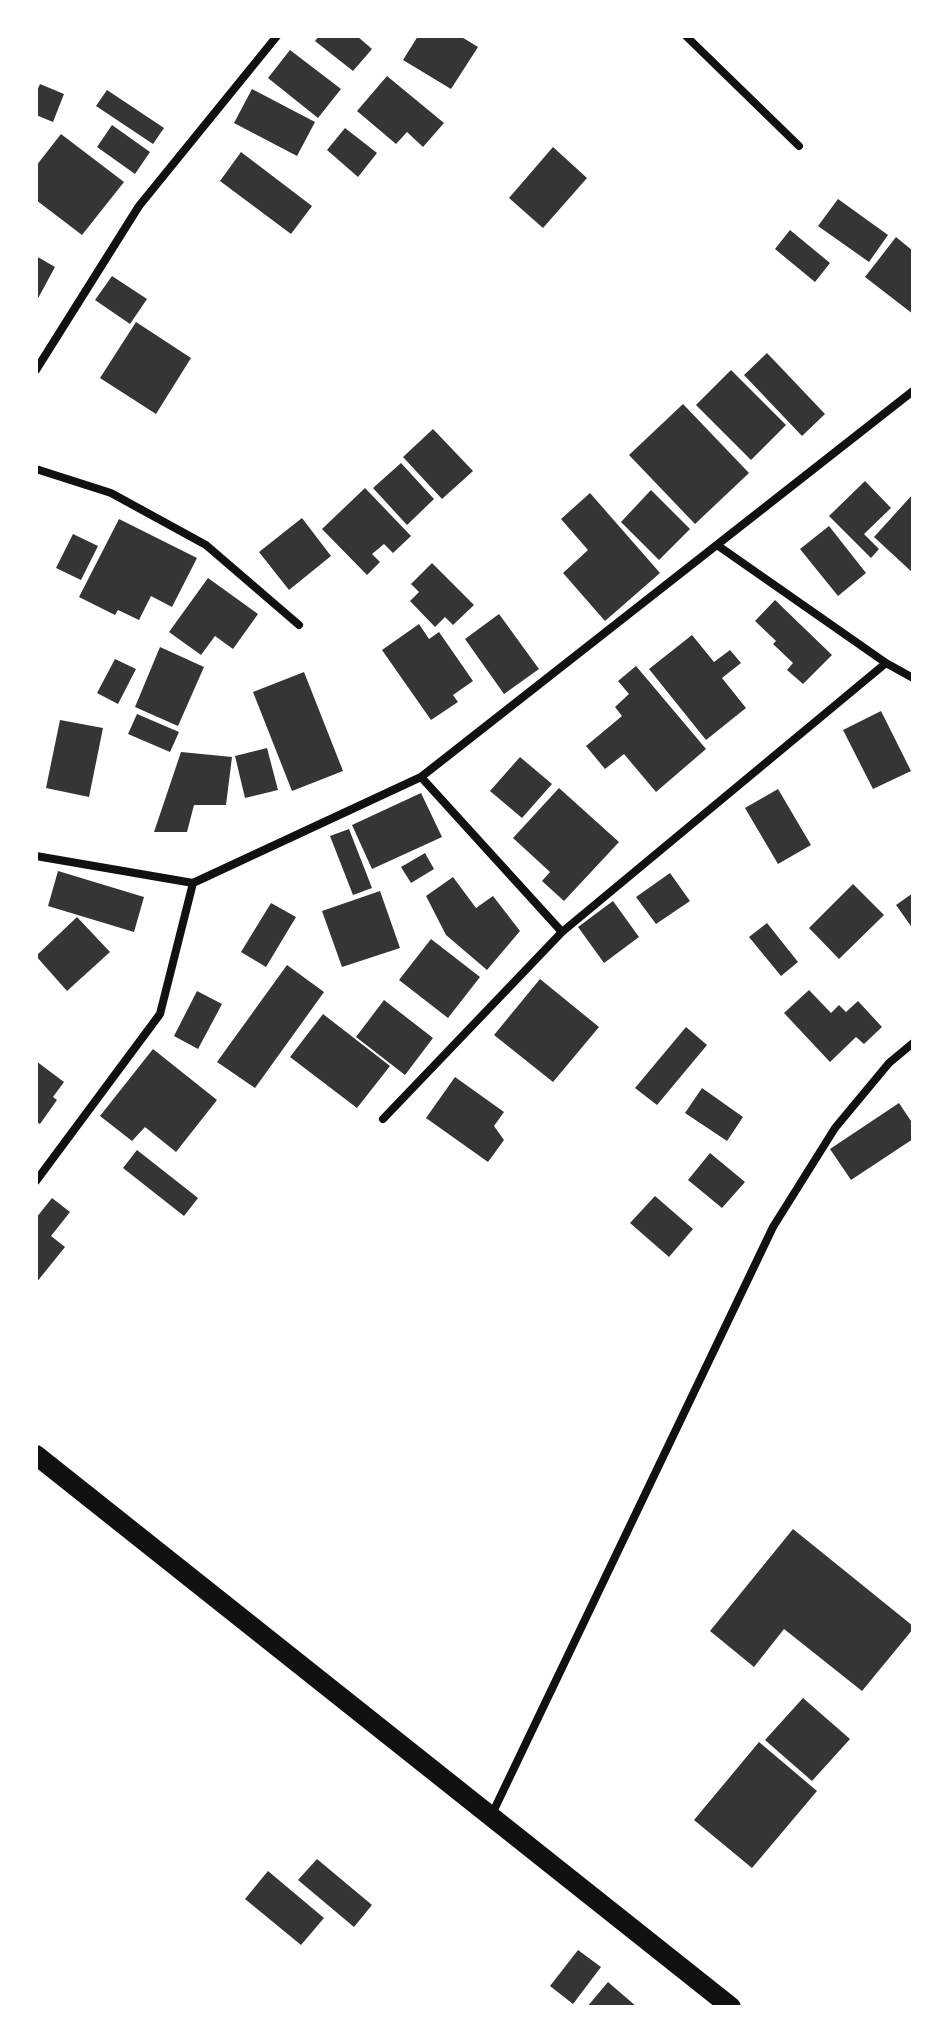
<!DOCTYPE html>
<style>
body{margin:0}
#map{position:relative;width:949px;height:2043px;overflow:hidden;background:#fff;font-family:"Golos Text",sans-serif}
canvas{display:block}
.frame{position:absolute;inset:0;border:38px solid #fff;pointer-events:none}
</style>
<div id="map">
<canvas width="949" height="2043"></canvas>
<div class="frame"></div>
</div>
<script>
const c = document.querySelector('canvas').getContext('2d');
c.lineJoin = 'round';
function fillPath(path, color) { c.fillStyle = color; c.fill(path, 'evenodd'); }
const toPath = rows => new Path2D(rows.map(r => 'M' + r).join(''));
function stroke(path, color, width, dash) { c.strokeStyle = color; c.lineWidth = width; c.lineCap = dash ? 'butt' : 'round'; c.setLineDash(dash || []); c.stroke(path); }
fillPath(toPath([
 [319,36,357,36,372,49,353,71,315,41],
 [418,36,460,36,478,47,451,89,403,60],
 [290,50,341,89,318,118,268,78],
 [387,76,444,123,423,147,407,132,396,144,357,111],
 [40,84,64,94,53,122,36,115,36,93],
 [252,89,315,122,297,156,234,123],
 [107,90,164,128,153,144,96,106],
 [112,125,150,152,135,174,97,147],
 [345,128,377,153,358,177,327,150],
 [61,134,124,182,82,235,36,200,36,166],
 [553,147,587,178,543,228,509,198],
 [241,152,312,206,291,234,220,181],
 [838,199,888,235,869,262,818,226],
 [790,230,830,263,815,282,775,249],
 [896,237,913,251,913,314,865,277],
 [36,256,55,267,36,302],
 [112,276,147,299,130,324,95,300],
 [136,322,191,358,156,414,100,378],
 [767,353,825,414,802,436,744,375],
 [731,370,786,425,751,460,696,405],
 [683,404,749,473,695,524,629,455],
 [433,429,473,471,442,499,403,457],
 [401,463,434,499,407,525,373,488],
 [865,481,891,508,864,534,879,549,871,558,829,516],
 [365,488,411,536,393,553,384,544,372,554,380,562,367,575,322,529],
 [651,490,690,529,659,560,621,522],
 [590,493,660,573,605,621,563,573,588,550,561,519],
 [913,494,913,573,874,537],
 [302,518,331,556,289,590,259,552],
 [119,519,197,558,172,607,151,596,139,620,118,610,115,615,79,597],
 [829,526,866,573,838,596,800,549],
 [73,534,98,546,81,580,56,568],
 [432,563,474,605,453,625,445,617,435,627,410,601,419,592,411,584],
 [208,578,258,614,233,649,215,636,201,655,169,632],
 [775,600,832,655,803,684,787,670,793,663,773,644,776,641,755,621],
 [499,614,539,669,504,694,465,639],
 [419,624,429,639,439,632,473,681,453,695,458,702,431,720,382,650],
 [692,635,714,662,730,650,741,663,722,678,746,708,706,740,649,669],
 [160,647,204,667,178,726,135,707],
 [115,659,136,669,118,704,97,693],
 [636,666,706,749,656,792,624,754,605,769,586,746,622,716,615,707,629,694,618,681],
 [304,672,343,771,292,791,253,692],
 [881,711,911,771,873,789,843,730],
 [137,714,179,732,170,752,128,734],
 [60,720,103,728,89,797,46,788],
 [267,748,278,790,245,798,235,756],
 [181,752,232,757,226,805,194,805,187,832,154,832],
 [520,757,552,784,522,818,490,791],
 [559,788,619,842,564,901,542,881,550,872,513,838],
 [778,789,811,845,778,864,745,808],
 [421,793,442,837,372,869,352,825],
 [349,829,372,888,353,895,330,836],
 [425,853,434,869,411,883,401,867],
 [58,871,144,897,134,932,48,906],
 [670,873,690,901,656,924,636,897],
 [453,877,476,908,493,896,520,931,487,970,446,935,426,896],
 [853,884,884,915,839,959,809,928],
 [380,891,400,948,342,967,322,911],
 [913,893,913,929,896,905],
 [613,901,639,937,604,963,578,927],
 [271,903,296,917,266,967,241,952],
 [77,917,110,952,67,991,36,956],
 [767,923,798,962,781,976,749,937],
 [431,939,480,977,448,1018,399,980],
 [287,965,324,992,255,1088,217,1062],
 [540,979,599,1027,553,1082,494,1035],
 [809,990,831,1013,839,1005,846,1012,858,1001,882,1027,864,1044,856,1037,830,1062,784,1013],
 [197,991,222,1004,198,1049,174,1036],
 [384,1000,433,1038,405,1075,356,1037],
 [323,1014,390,1066,357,1108,290,1057],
 [686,1027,707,1045,657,1105,635,1088],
 [153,1049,217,1100,176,1152,145,1127,132,1141,100,1116],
 [36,1061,64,1082,53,1097,57,1100,40,1124,36,1122],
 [455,1077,504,1112,494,1126,504,1140,488,1162,426,1118],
 [702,1088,743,1117,727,1141,685,1113],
 [899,1103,913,1124,913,1139,851,1180,830,1149],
 [137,1150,198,1198,184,1216,123,1168],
 [710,1153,745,1182,722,1208,688,1180],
 [655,1196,693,1229,669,1257,630,1223],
 [52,1198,70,1212,51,1236,65,1247,36,1283,36,1218],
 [793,1529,913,1626,913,1629,862,1691,784,1629,754,1667,710,1631],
 [803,1698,850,1739,812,1781,765,1740],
 [759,1742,817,1791,752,1868,694,1820],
 [317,1859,372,1905,354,1927,298,1880],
 [268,1871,324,1918,301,1945,245,1899],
 [578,1950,601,1967,573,2004,550,1986],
 [608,1982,637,2007,587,2007]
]), '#353535');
stroke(toPath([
 [686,36,799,146],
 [36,370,139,206,277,36],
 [36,469,111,493,206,545,299,625],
 [717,545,886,663,913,678],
 [421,777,562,932],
 [36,856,193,883,421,777,913,391],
 [383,1119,562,932,886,663],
 [36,1181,160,1014,193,883],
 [492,1814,773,1227,835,1128,889,1063,913,1043]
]), '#111', 8);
stroke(toPath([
 [36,1455,731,2007]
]), '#111', 20);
</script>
